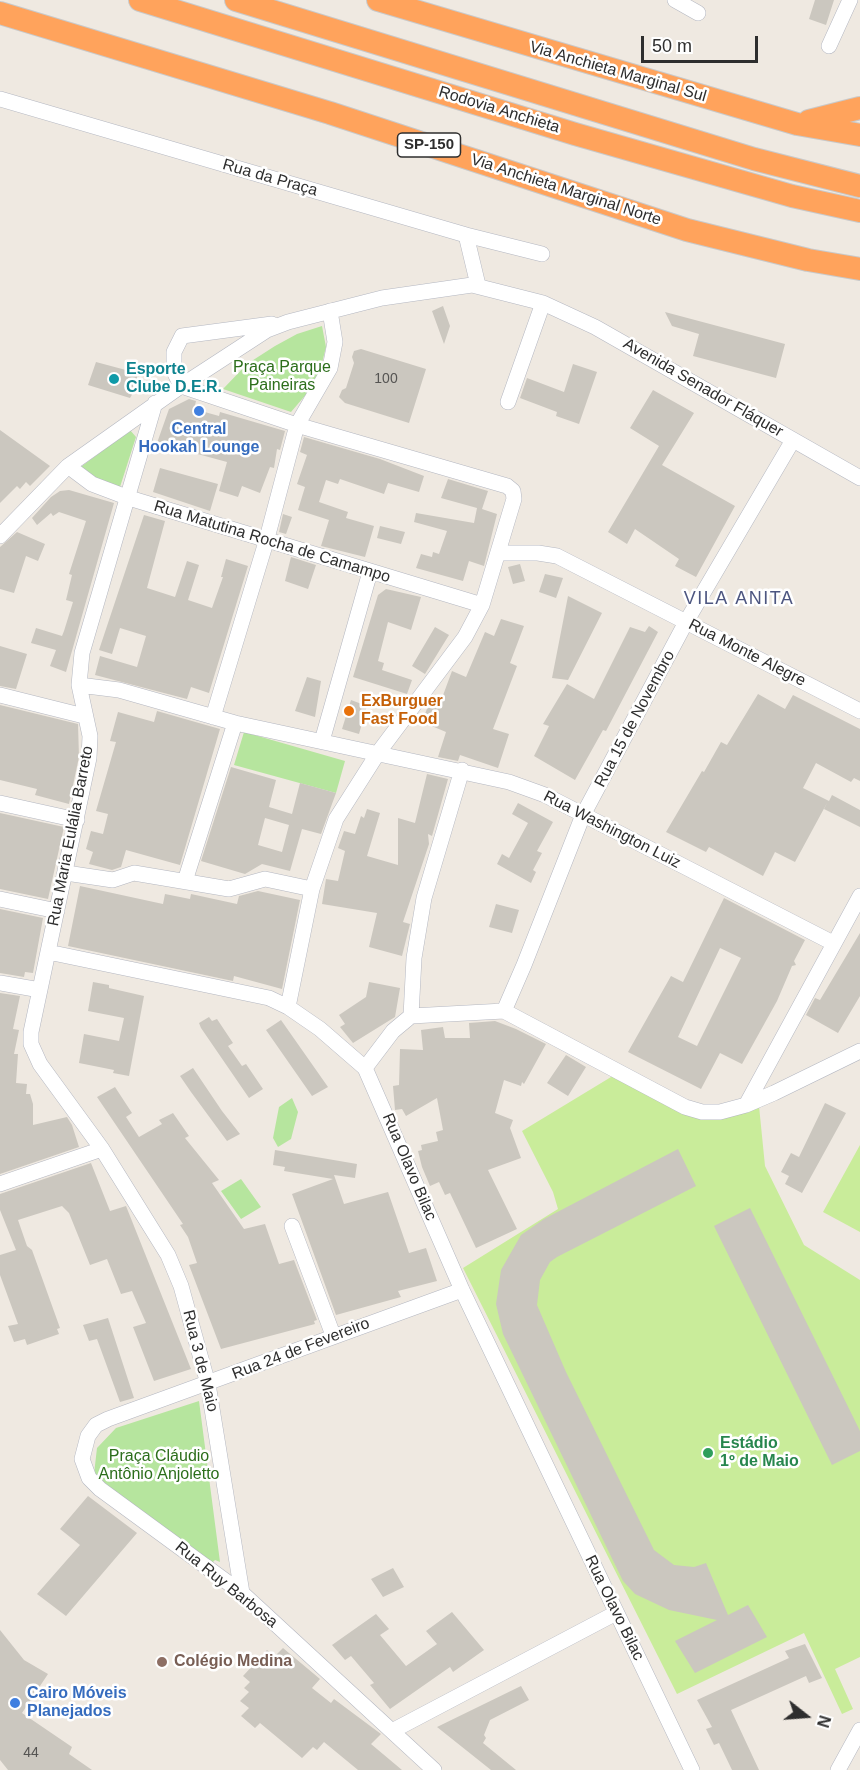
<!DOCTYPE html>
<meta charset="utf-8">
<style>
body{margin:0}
#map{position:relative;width:860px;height:1770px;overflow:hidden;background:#efe9e1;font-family:Helvetica,sans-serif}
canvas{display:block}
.north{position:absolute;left:776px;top:1686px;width:60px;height:60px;-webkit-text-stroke:4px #fff;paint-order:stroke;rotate:107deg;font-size:16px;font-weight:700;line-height:24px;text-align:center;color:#2e2e2e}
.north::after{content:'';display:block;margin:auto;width:21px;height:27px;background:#2e2e2e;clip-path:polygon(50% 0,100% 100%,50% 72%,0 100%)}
.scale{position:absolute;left:641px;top:36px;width:117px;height:27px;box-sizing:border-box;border:3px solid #2e2e2e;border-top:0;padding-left:8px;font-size:18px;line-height:21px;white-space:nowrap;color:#2e2e2e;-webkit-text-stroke:4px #fff;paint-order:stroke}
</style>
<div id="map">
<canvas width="860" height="1770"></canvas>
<div class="north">N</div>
<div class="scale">50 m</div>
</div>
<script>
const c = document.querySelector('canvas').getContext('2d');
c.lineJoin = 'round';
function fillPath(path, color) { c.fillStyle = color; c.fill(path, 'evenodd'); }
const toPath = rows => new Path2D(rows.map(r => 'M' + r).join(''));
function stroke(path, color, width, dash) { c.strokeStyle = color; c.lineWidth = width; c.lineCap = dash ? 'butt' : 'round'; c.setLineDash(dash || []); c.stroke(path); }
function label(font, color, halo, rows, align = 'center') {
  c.font = font + ' Helvetica,sans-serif'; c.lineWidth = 5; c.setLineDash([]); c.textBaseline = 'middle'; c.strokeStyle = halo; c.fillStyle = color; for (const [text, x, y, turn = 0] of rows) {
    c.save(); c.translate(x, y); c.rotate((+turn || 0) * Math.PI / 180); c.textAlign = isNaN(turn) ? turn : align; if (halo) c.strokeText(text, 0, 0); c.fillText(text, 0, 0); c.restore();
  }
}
fillPath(toPath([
 [322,326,326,347,320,371,309,391,291,412,223,389,247,364,275,346,297,334],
 [130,430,136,437,120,487,101,482,78,469],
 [244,732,345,761,336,793,234,765],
 [292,1098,298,1112,291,1139,278,1147,273,1138,279,1107],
 [241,1179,261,1207,241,1219,221,1191],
 [199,1401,220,1562,215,1560,209,1566,111,1491,94,1474,97,1448,116,1428]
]), '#b6e59e');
fillPath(toPath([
 [616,1074,696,1116,759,1106,765,1166,804,1245,860,1280,860,1657,835,1669,853,1709,842,1714,804,1633,677,1694,463,1268,558,1209,553,1192,522,1131],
 [860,1145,860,1232,823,1212]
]), '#c9ec9a');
fillPath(toPath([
 [815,0,834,0,826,25,809,19],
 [443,306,450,326,444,344,432,311],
 [665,312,785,344,776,378,693,356,699,334,672,326],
 [361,349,426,369,409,423,345,403,339,397,342,390,346,388,354,363,352,357,354,351],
 [96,362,137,373,137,386,130,398,88,385],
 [573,364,597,372,579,424,556,416,557,412,520,398,527,378,564,392],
 [653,390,694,413,662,465,735,506,696,577,675,566,679,559,635,529,627,544,608,532,659,446,630,428],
 [189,399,196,401,194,409,219,416,220,412,285,431,280,450,277,449,274,468,270,467,260,493,242,486,238,497,219,491,227,462,157,443,169,409],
 [0,430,50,466,30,486,26,482,20,489,17,486,0,503],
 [304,437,380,459,424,476,419,492,388,483,384,494,340,479,338,484,326,480,319,502,348,512,346,518,374,526,365,557,321,546,329,520,298,510,305,487,297,484,307,455,300,452],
 [160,468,218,484,210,511,153,492],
 [448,479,488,491,482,509,497,514,484,566,469,561,463,581,416,568,421,554,432,557,433,552,439,554,447,531,414,522,416,513,474,523,477,508,441,498],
 [69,490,114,503,66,672,50,666,56,650,31,643,36,628,62,636,64,631,73,602,66,600,72,575,69,574,86,521,59,512,53,516,51,513,37,525,32,518,51,497,60,491],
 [283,514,292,517,286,534,279,532],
 [144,515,165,521,147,588,175,597,187,561,199,565,188,600,212,608,223,577,221,577,226,559,248,566,209,693,191,687,187,699,95,675,100,656,137,667,146,636,120,628,112,654,99,650],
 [380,526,405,532,401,544,377,538],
 [17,532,45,544,38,561,26,556,14,593,0,589,0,547],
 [291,557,316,565,308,589,285,581],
 [520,564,525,581,513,584,508,567],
 [545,574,563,578,556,598,539,592],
 [386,589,421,597,411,630,388,622,378,661,384,663,382,670,412,680,407,694,353,677,378,595],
 [568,596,602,613,568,680,552,678],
 [501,619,524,626,510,663,517,666,493,729,509,734,498,768,460,755,458,761,438,757,446,732,422,722,431,698,434,695,442,698,452,671,466,677,485,632,494,636],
 [649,626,658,632,606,731,603,730,575,780,534,756,549,726,543,724,567,684,594,699,630,627,645,632],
 [435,627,449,635,425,674,412,666],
 [0,646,27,654,16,689,0,686],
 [307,677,321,681,315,717,295,711],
 [758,694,785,709,793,695,860,729,860,781,854,778,851,782,816,763,803,788,829,801,832,795,860,810,860,827,824,809,827,803,795,862,775,852,763,876,709,847,706,852,666,832,702,771,704,772,721,742,727,745],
 [351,700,367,706,359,734,342,729],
 [0,705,78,724,79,757,69,804,35,795,37,789,0,780],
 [157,711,220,729,180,865,126,850,121,867,112,870,89,864,93,852,86,849,91,831,103,834,108,814,96,811,116,742,110,741,118,712,154,722],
 [231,767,276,780,269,807,292,814,300,783,336,793,321,834,302,829,290,871,262,864,245,874,201,861],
 [265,818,289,825,282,852,258,845],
 [427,774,448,779,432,836,428,834,429,844,403,922,410,924,402,956,369,947,377,913,322,904,326,879,338,881,345,851,338,848,344,831,355,834,361,816,364,818,367,809,380,813,367,856,398,865,398,818,415,823],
 [518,803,553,822,537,851,542,853,533,870,536,872,531,883,497,864,502,854,509,858,528,823,512,814],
 [0,813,64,827,48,899,0,889],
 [80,886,163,904,165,894,190,899,191,894,237,904,239,896,258,891,300,900,282,989,234,976,233,981,68,946],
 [724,898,805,940,794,961,796,965,792,966,777,1001,742,1064,720,1053,701,1089,628,1052,671,976,683,982],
 [720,948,741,958,697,1046,678,1037],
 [496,904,519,910,512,933,489,927],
 [0,909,43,918,33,973,25,972,24,977,0,973],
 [860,933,860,996,838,1033,806,1015,815,998,820,1000],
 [93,982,109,985,109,988,144,996,129,1076,113,1073,114,1070,79,1063,84,1034,119,1041,124,1018,88,1011],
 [369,982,400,988,395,1017,353,1043,340,1027,345,1024,339,1015,366,997],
 [0,993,20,996,13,1029,19,1030,14,1054,18,1054,16,1083,27,1084,26,1094,30,1094,33,1104,33,1125,67,1117,72,1125,79,1147,0,1174],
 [209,1017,212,1021,217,1019,233,1043,228,1046,242,1066,246,1064,263,1089,249,1098,201,1028,199,1023],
 [281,1020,328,1087,312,1096,266,1030],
 [495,1021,516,1029,546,1044,524,1084,522,1082,521,1086,504,1080,495,1113,513,1120,510,1128,521,1158,488,1170,517,1229,476,1248,450,1193,445,1195,439,1182,430,1186,422,1167,418,1151,422,1150,421,1145,438,1141,436,1132,443,1130,437,1098,406,1116,402,1109,395,1110,393,1086,399,1085,400,1049,423,1050,421,1030,443,1027,445,1038,470,1038,469,1023],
 [566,1055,586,1067,568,1096,547,1083],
 [193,1068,222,1111,240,1134,227,1141,191,1092,180,1076],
 [115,1087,132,1113,126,1117,139,1137,162,1124,159,1120,173,1113,189,1136,185,1138,219,1180,212,1183,244,1229,265,1224,279,1264,294,1260,317,1320,314,1321,315,1324,221,1349,189,1265,197,1263,188,1237,180,1225,183,1224,97,1097],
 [825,1103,846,1113,802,1193,785,1184,789,1176,781,1172,791,1153,799,1157],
 [678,1149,696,1186,557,1257,550,1262,540,1280,537,1305,566,1372,654,1550,674,1565,694,1567,706,1563,728,1615,748,1605,767,1637,695,1673,675,1641,717,1620,669,1610,635,1594,623,1581,503,1334,496,1304,501,1270,521,1235,544,1219],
 [275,1150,357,1164,355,1178,334,1175,344,1204,388,1192,409,1253,426,1248,437,1281,398,1291,401,1297,336,1315,292,1194,333,1179,284,1171,285,1167,273,1165],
 [91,1163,110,1211,126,1206,191,1369,154,1381,133,1327,146,1323,132,1291,121,1294,107,1259,90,1265,69,1213,62,1206,18,1220,27,1246,32,1250,60,1328,57,1329,59,1334,27,1345,25,1339,14,1342,8,1326,18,1324,0,1275,0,1255,16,1250,0,1210,0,1194],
 [750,1208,860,1431,860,1451,832,1465,714,1226],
 [108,1318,134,1398,120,1402,97,1339,89,1341,83,1325],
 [88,1496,137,1533,66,1616,37,1594,80,1545,60,1529],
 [393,1568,404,1587,383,1597,371,1579],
 [452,1612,484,1650,453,1672,450,1667,390,1709,370,1685,374,1683,351,1656,345,1660,332,1645,376,1614,389,1629,380,1635,406,1666,437,1644,426,1631],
 [0,1630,24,1660,48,1674,22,1713,72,1747,69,1754,92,1770,8,1770,0,1760],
 [805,1644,822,1678,809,1683,806,1676,731,1710,759,1770,732,1770,719,1743,714,1745,706,1729,712,1727,697,1700,789,1658,785,1651],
 [283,1648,320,1679,312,1688,331,1703,334,1699,381,1734,371,1744,402,1770,358,1770,324,1742,317,1750,313,1747,302,1758,260,1723,255,1728,241,1716,249,1708,240,1701,249,1692,244,1688,250,1682,243,1676,267,1650,275,1656],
 [521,1686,529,1700,490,1720,484,1735,486,1738,483,1743,516,1770,491,1770,437,1727]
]), '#cbc7bf');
const minor = toPath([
 [675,0,698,13],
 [829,46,850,0],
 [0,99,466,235,542,254],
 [466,235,478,285],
 [181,386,297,425,507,486,513,491,514,499,482,605,465,637,378,753,336,819,312,889,288,1007],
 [181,386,174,371,174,352,182,336,272,324],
 [508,402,543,303],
 [155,403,82,653,79,685,90,736,89,758,31,1032,31,1044,40,1064,102,1149,168,1255,181,1286,208,1384,242,1593],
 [68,466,92,484,129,498,482,605],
 [0,536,68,466,181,386,267,330,288,322,382,298,472,285,543,303,595,327,860,478],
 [499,553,538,553,557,556,860,711],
 [79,685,119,690,235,723,509,782,545,795,833,943],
 [0,695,84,716],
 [213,717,266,542,297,425,330,368,335,342,330,311],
 [322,741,370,572],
 [0,803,77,820],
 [66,873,113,880,134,873,229,889,265,879,312,889],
 [185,881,235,723],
 [0,899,57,911],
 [48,952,269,998,288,1007,320,1029,365,1068],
 [0,983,40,990],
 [504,1011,524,965,583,815,686,622,793,440],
 [411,1016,414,958,424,898,462,770],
 [746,1105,860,896],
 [0,1184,102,1149],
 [292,1226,333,1335],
 [392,1731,616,1613],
 [434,1770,242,1593,100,1489,89,1478,82,1459,88,1436,96,1425,108,1419,462,1290],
 [692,1770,462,1290,365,1068,393,1031,411,1016,504,1011,685,1107,702,1112,720,1112,746,1105,774,1093,860,1051],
 [838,1770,860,1730]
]);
const highway = toPath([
 [140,0,575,134,792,196,860,211],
 [236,0,754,159,860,186],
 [378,0,797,124,860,135],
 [0,13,330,113,687,230,808,260,860,269],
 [809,121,860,108]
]);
stroke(minor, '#b4b7c1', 16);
stroke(highway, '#c9c9c9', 24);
stroke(minor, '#fff', 15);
stroke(highway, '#ffa35c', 22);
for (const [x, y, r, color] of [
 [114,379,6,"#0f9aa8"],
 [199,411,6,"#3f7fe0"],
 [349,711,6,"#e8710a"],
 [708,1453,6,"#2e9e5b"],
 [162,1662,6,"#8d6e63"],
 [15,1703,6,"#3f7fe0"]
]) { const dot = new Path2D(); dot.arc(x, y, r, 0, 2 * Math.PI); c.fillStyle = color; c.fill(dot); stroke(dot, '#fff', 2); }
label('14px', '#555452', null, [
 ["100",386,379],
 ["44",31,1753]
]);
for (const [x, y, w] of [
 [429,145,63]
]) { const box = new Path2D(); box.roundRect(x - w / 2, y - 12, w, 24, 4.5); c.fillStyle = '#fff'; c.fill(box); stroke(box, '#2e2e2e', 1.5); }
label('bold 15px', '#2e2e2e', null, [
 ["SP-150",429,145]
]);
label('16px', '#2e2e2e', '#fff', [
 ["Via Anchieta Marginal Sul",618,72,16],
 ["Rodovia Anchieta",499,110,17],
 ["Rua da Praça",270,178,16],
 ["Via Anchieta Marginal Norte",566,190,18],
 ["Avenida Senador Fláquer",703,388,30],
 ["Rua Matutina Rocha de Camampo",272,542,17],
 ["Rua Monte Alegre",747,653,27],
 ["Rua 15 de Novembro",635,719,-62],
 ["Rua Washington Luiz",612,830,27],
 ["Rua Maria Eulália Barreto",71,836,-79],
 ["Rua Olavo Bilac",409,1167,67],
 ["Rua 24 de Fevereiro",301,1349,-21],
 ["Rua 3 de Maio",200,1361,76],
 ["Rua Ruy Barbosa",226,1585,39],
 ["Rua Olavo Bilac",614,1608,64]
]);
label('16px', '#2c6e1b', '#fff', [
 ["Praça Parque",282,368],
 ["Paineiras",282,386],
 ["Praça Cláudio",159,1457],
 ["Antônio Anjoletto",159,1475]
]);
label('bold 16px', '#0d838f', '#fff', [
 ["Esporte",126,370],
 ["Clube D.E.R.",126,388]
], 'left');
label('bold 16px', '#366cbe', '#fff', [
 ["Central",199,430],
 ["Hookah Lounge",199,448],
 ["Cairo Móveis",27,1694,"left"],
 ["Planejados",27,1712,"left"]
]);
label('bold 16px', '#c56008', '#fff', [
 ["ExBurguer",361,702],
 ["Fast Food",361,720]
], 'left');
label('bold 16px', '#27864d', '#fff', [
 ["Estádio",720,1444],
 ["1º de Maio",720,1462]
], 'left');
label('bold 16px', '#785e54', '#fff', [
 ["Colégio Medina",174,1662]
], 'left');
c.letterSpacing = '1.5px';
label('18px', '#4d5680', '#fff', [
 ["VILA ANITA",739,599]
]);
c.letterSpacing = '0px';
</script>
